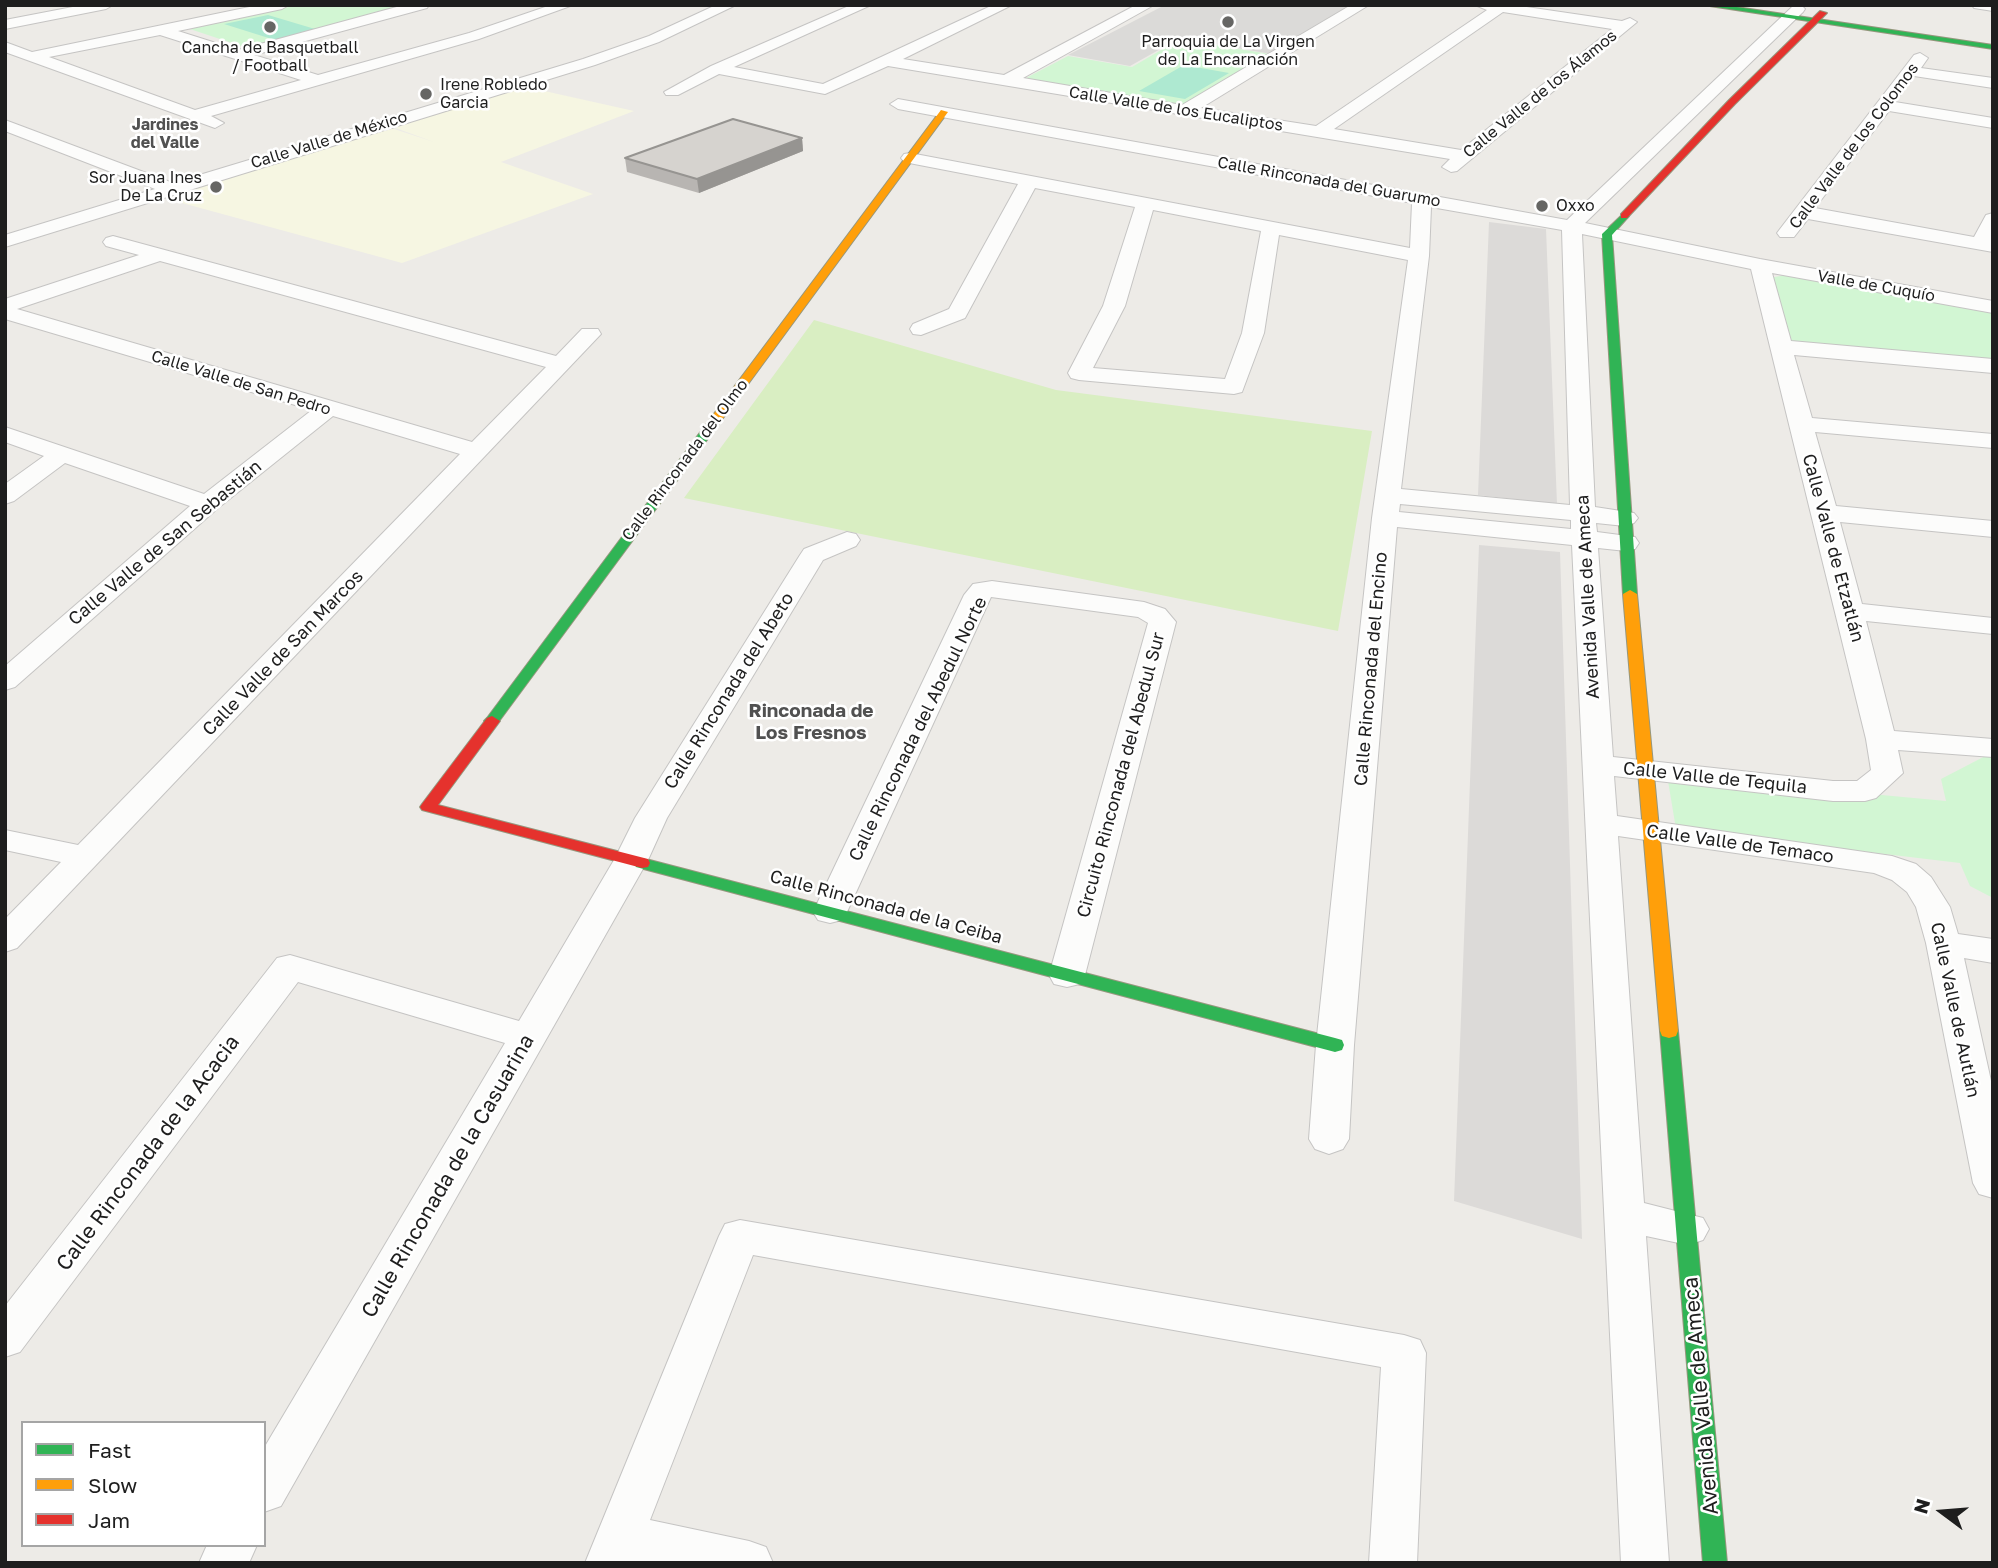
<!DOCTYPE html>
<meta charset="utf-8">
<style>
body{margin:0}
#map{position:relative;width:1998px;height:1568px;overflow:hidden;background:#edebe7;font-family:"Golos Text",sans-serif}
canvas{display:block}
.frame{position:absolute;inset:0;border:7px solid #1e1e1e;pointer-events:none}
.legend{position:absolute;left:21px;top:1421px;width:245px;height:126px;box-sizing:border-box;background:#fff;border:2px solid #a5a5a5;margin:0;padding:9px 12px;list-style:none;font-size:21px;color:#1e1e1e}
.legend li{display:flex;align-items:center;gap:14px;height:35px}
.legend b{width:35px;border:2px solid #a5a5a5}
.north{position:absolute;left:1907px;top:1477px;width:70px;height:70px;-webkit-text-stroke:5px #fff;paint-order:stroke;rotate:286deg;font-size:19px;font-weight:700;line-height:28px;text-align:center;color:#1e1e1e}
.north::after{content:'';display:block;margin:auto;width:24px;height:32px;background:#1e1e1e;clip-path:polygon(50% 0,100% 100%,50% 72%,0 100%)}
</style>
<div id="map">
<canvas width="1998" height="1568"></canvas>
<div class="frame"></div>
<ul class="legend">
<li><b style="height:9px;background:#30b455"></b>Fast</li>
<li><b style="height:9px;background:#ff9f0a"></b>Slow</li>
<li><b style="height:9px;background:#e5322d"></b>Jam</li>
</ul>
<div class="north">N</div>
</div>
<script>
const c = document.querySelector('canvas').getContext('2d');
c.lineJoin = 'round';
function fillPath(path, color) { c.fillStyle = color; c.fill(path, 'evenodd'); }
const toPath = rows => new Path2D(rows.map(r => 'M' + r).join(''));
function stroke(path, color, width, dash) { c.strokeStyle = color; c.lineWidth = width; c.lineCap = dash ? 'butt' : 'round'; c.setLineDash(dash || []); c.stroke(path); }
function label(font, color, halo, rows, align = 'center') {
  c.font = font + ' "Golos Text",sans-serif'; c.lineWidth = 5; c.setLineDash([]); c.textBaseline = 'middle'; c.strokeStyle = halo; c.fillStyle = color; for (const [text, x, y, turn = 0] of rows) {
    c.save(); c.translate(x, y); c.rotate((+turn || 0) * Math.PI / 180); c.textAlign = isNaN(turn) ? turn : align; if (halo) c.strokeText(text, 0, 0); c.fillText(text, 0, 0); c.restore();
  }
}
fillPath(toPath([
 [1489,222,1546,229,1557,504,1478,495],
 [1479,545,1560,552,1582,1239,1454,1201]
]), '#dcdad8');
fillPath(toPath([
 [522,86,634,111,501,162,593,194,402,263,160,197,388,127,434,142,390,126]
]), '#f6f6e2');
fillPath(toPath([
 [1165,5,1351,5,1271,54,1180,38,1130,66,1068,55]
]), '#dbdad8');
fillPath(toPath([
 [814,320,1056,390,1372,431,1338,631,684,498]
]), '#d9eec2');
fillPath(toPath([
 [298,5,413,5,253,50,190,29],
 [1180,39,1269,54,1183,107,1026,78,1068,56,1132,67],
 [1786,275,1993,313,1993,363,1785,344,1769,278],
 [1993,752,1993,898,1970,886,1960,863,1676,829,1667,775,1946,801,1941,779]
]), '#d2f6d3');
fillPath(toPath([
 [268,15,315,29,275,40,224,24],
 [1184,65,1229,73,1185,99,1139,91]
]), '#aee9d1');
const street = toPath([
 [83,5,113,5,106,9,5,29,5,20,83,5],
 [259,5,289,5,282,9,178,31,238,50,404,5,429,5,427,8,254,55,318,75,469,33,551,5,573,5,479,39,211,116,224,123,215,128,5,52,5,42,32,52,259,5],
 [160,35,301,80,195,110,49,57,160,35],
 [716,5,736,5,659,42,595,65,5,247,5,235,155,189,5,131,5,120,173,183,583,59,649,36,716,5],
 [851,5,871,5,734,67,823,84,993,5,1012,5,903,59,1004,75,1136,5,1154,5,1023,78,1182,105,1351,5,1369,5,1201,108,1316,126,1487,10,1475,5,1513,5,1622,21,1630,18,1637,22,1457,171,1451,172,1442,167,1450,159,888,66,825,94,719,74,678,95,666,95,664,92,711,66,851,5],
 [1503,12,1612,29,1461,150,1334,129,1503,12],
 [1801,5,1805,9,1803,12,1585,223,1760,259,1993,301,1993,313,1772,273,1791,341,1993,359,1993,373,1794,355,1812,418,1993,434,1993,448,1815,432,1836,506,1993,521,1993,537,1840,522,1862,604,1993,618,1993,634,1866,621,1894,731,1993,739,1993,757,1898,750,1903,773,1876,798,1865,801,1833,801,1614,776,1617,816,1892,856,1916,864,1931,877,1950,907,1958,934,1993,939,1993,963,1964,958,1993,1090,1993,1198,1979,1194,1973,1183,1926,943,1916,907,1907,892,1892,880,1874,873,1618,836,1644,1203,1703,1218,1709,1229,1703,1240,1688,1245,1646,1236,1669,1563,1621,1563,1572,545,1397,527,1354,1045,1349,1139,1343,1149,1329,1154,1315,1149,1309,1139,1316,1045,1372,518,1408,260,1279,235,1264,333,1242,392,1234,394,1079,380,1071,378,1068,373,1103,306,1135,207,1035,188,965,318,921,335,913,334,910,329,913,324,949,309,1018,184,904,162,901,158,904,154,910,153,1410,248,1412,203,898,109,890,104,898,99,1567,220,1793,6,1801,5],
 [1431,207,1562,230,1570,505,1401,489,1429,256,1431,207],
 [1153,210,1261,231,1242,333,1225,379,1093,368,1125,306,1153,210],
 [1582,234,1751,269,1866,739,1871,770,1857,781,1833,781,1613,757,1598,548,1626,551,1635,549,1639,543,1635,537,1597,532,1596,523,1625,526,1634,523,1638,518,1634,513,1595,507,1582,234],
 [1400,504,1571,520,1571,529,1399,512,1400,504],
 [1972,5,1993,5,1993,11,1974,8,1972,5],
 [1920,53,1928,58,1921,68,1993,78,1993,88,1914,76,1895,102,1993,118,1993,128,1889,111,1815,208,1974,237,1986,215,1993,213,1993,252,1808,219,1794,237,1780,237,1777,233,1780,229,1914,55,1920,53],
 [113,236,556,356,582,329,598,329,601,334,17,948,5,952,5,919,61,862,5,850,5,830,78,845,460,454,333,416,217,509,15,687,5,690,5,666,190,506,65,463,14,501,5,504,5,484,44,456,5,442,5,427,204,494,312,410,5,319,5,299,139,255,106,246,103,242,106,238,113,236],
 [160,261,546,367,472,442,17,309,160,261],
 [847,532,856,534,860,540,856,546,823,560,667,818,648,860,281,1506,264,1512,264,1448,505,1043,298,982,20,1352,5,1357,5,1306,277,958,290,955,519,1021,614,860,635,818,800,555,804,549,847,532],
 [992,581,1144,602,1165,609,1176,622,1085,975,1080,984,1067,987,1054,984,1049,975,1148,623,1138,617,991,597,847,912,842,920,830,923,818,920,813,912,964,595,973,584,992,581],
 [740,1220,1404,1335,1420,1340,1426,1353,1417,1563,1369,1563,1381,1367,753,1255,650,1520,749,1541,766,1547,773,1563,585,1563,719,1236,725,1224,740,1220],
 [207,1545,257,1545,249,1563,199,1563,207,1545]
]);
const fast = toPath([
 [1703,5,1723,5,1993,45,1993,49,1703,5],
 [1624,213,1629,216,1612,235,1637,594,1630,598,1623,594,1602,234,1624,213],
 [714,418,720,422,718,425,497,724,487,724,484,721,487,718,710,419,714,418],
 [642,858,1335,1038,1342,1040,1344,1045,1342,1050,1335,1052,636,867,634,863,642,858],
 [1669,1024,1676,1026,1678,1031,1727,1563,1703,1563,1660,1031,1662,1026,1669,1024]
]);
const slow = toPath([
 [941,110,948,112,718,425,710,425,710,419,941,110],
 [1630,590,1637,594,1678,1031,1676,1036,1669,1038,1662,1036,1660,1031,1623,594,1630,590]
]);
const jam = toPath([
 [1820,11,1827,13,1735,104,1627,218,1621,218,1621,214,1729,100,1820,11],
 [492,716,500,721,438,805,648,859,650,863,648,867,642,868,422,810,420,807,422,804,487,718,492,716]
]);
stroke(street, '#c5c4c3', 2);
stroke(fast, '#96977e', 2);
stroke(slow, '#96977e', 2);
stroke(jam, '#96977e', 2);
fillPath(street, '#fcfcfb');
fillPath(fast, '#30b455');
fillPath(slow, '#ff9f0a');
fillPath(jam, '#e5322d');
fillPath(toPath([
 [802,138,803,151,699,193,627,172,625,158]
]), '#b8b5b2');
fillPath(toPath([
 [802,138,803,151,699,193,697,179]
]), '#969491');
const building = toPath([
 [733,119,802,138,697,179,625,158,733,119]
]);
fillPath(building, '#d6d3cf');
stroke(building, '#969491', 2);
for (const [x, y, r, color] of [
 [1228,22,7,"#666664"],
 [270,27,7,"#666664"],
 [426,94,7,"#666664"],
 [216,187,7,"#666664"],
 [1542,206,7,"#666664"]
]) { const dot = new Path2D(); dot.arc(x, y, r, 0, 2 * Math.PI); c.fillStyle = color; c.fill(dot); stroke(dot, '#fff', 2.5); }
label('16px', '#1e1e1e', '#fff', [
 ["Parroquia de La Virgen",1228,42],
 ["de La Encarnación",1228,60],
 ["Cancha de Basquetball",270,48],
 ["/ Football",270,66],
 ["Irene Robledo",440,85,"left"],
 ["Garcia",440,103,"left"],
 ["Sor Juana Ines",202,178,"right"],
 ["De La Cruz",202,196,"right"],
 ["Oxxo",1556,206,"left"]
]);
label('16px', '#1e1e1e', '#fff', [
 ["Calle Valle de los Álamos",1540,94,-39],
 ["Calle Valle de los Eucaliptos",1176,109,9],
 ["Calle Valle de México",329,140,-17],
 ["Calle Valle de los Colomos",1854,146,-53],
 ["Calle Rinconada del Guarumo",1329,182,10],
 ["Valle de Cuquío",1876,286,10],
 ["Calle Valle de San Pedro",241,383,17],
 ["Calle Rinconada del Olmo",685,460,-53]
]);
label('bold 16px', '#515151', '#fff', [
 ["Jardines",165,125],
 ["del Valle",165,143]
]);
label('18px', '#1e1e1e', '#fff', [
 ["Calle Valle de San Sebastián",165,543,-40],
 ["Calle Valle de Etzatlán",1833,548,75],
 ["Avenida Valle de Ameca",1588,597,-93],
 ["Calle Valle de San Marcos",283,653,-46],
 ["Calle Rinconada del Encino",1371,669,-85],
 ["Calle Rinconada del Abeto",729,691,-58],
 ["Calle Rinconada del Abedul Norte",918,729,-64],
 ["Circuito Rinconada del Abedul Sur",1121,775,-75],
 ["Calle Valle de Tequila",1715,778,6],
 ["Calle Valle de Temaco",1740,844,8],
 ["Calle Rinconada de la Ceiba",886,907,15],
 ["Calle Valle de Autlán",1955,1010,78]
]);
label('bold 19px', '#515151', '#fff', [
 ["Rinconada de",811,711],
 ["Los Fresnos",811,733]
]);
label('21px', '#1e1e1e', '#fff', [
 ["Calle Rinconada de la Acacia",148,1153,-53],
 ["Calle Rinconada de la Casuarina",448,1176,-60],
 ["Avenida Valle de Ameca",1701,1396,-95]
]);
</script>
